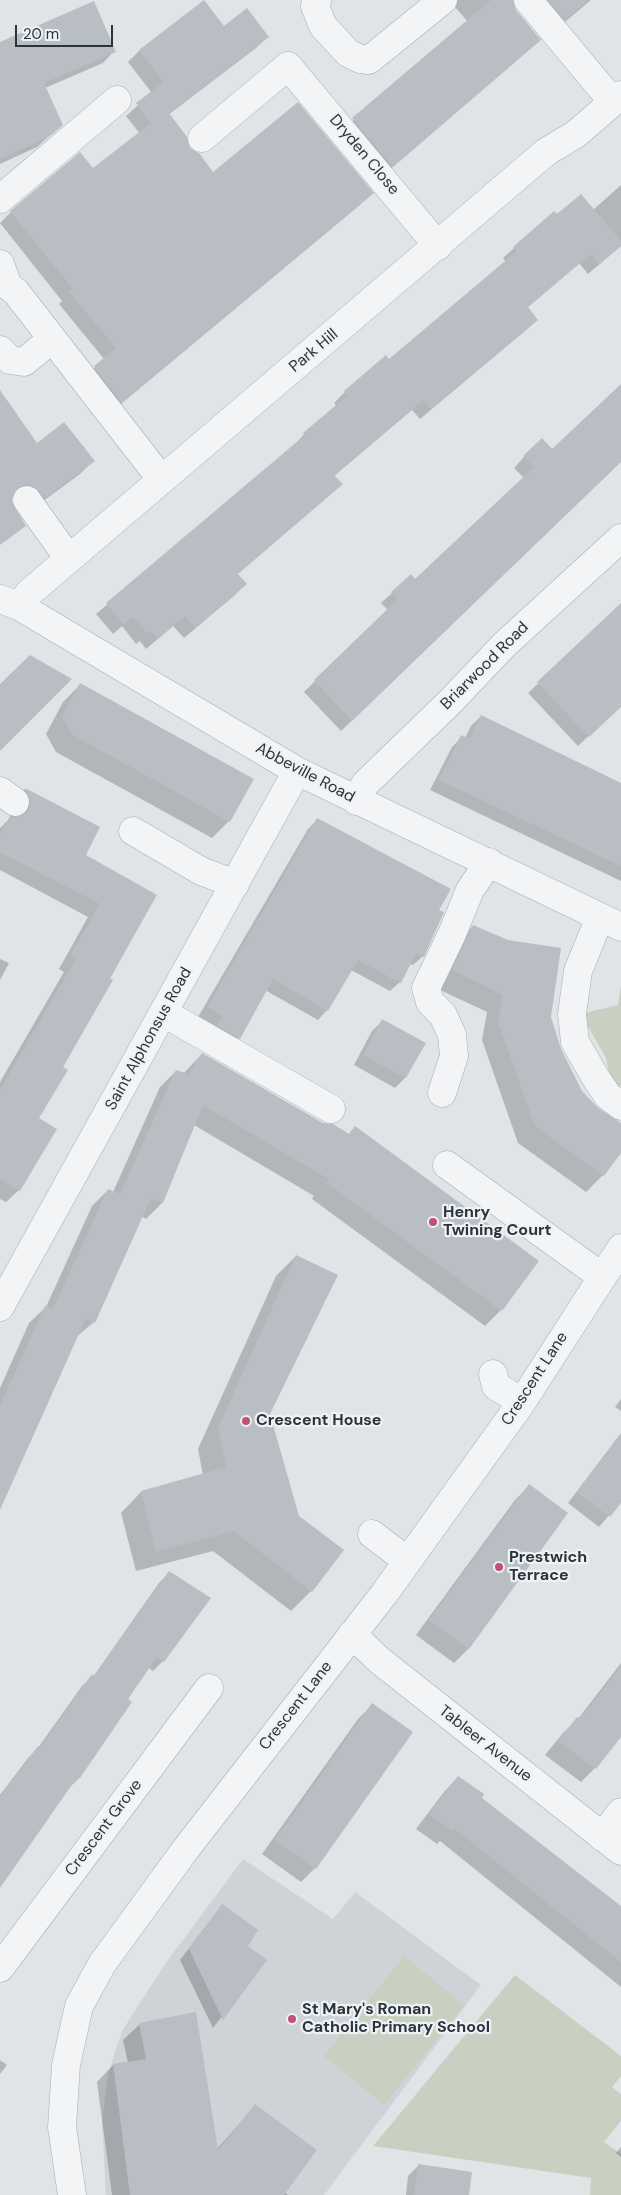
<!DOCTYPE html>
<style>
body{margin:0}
#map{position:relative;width:621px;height:2195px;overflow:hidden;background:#e0e4e7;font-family:"DM Sans",sans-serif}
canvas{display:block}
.scale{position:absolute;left:15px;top:25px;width:98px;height:22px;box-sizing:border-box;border:2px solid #2a343c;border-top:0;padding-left:6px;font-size:15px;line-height:18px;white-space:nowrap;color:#2a343c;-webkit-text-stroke:4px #eff2f5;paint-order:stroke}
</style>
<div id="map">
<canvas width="621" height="2195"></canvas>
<div class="scale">20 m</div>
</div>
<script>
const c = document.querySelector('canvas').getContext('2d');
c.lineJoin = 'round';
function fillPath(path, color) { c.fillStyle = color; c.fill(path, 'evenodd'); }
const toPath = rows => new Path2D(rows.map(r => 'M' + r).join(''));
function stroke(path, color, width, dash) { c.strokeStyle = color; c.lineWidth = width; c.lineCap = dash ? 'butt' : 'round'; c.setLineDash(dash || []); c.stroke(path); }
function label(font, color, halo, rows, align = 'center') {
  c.font = font + ' "DM Sans",sans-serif'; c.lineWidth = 4.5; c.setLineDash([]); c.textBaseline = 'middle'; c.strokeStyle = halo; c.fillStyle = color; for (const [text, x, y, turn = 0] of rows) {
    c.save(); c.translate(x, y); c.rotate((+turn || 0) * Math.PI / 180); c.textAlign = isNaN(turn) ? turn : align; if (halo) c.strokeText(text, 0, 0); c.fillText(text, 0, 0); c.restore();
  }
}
fillPath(toPath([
 [243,1859,333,1919,355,1892,481,1985,324,2195,106,2195,102,2122,108,2074,122,2031,163,1967]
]), '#ced3d8');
fillPath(toPath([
 [621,985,621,1085,617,1089,606,1077,608,1069,606,1058,581,1014,618,1005],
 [404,1956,464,2005,384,2105,324,2056],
 [515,1975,621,2056,621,2076,612,2087,621,2094,621,2121,604,2142,621,2154,621,2195,590,2195,591,2178,373,2146]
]), '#c8d0c2');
fillPath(toPath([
 [449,0,512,0,511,4,539,40,380,178,341,131,468,22],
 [524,0,591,0,554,31],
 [204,2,224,27,267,37,256,48,168,115,189,149,213,174,361,204,110,413,83,378,104,359,59,304,62,301,0,223,11,212,93,169,140,134,126,116,152,93,128,62,139,51],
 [0,44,114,51,103,63,45,88,61,125,37,147,0,164],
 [621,185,621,246,588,274,579,263,527,308,537,320,526,330,420,419,412,410,334,476,341,484,237,574,245,584,235,595,184,638,173,626,146,649,140,641,136,644,122,626,113,634,96,614,294,446,304,434,337,406,334,403,345,392,386,357,389,361,506,262,503,258,554,212,557,216,593,210],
 [621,386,621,461,341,731,304,692,388,610,381,603,392,593,415,581,524,478,514,468,524,457,542,440,552,451],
 [0,392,36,445,93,461,80,474,31,510,21,499,12,497,0,509],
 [621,605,621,705,578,746,528,693],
 [80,685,229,821,212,838,56,752,46,734,63,702],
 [481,716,621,785,621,881,430,790,452,747,462,737,465,738,471,726],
 [25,789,99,828,84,856,155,896,62,1067,37,1119,19,1190,6,1202,0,1199,0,1082,64,972,59,969,88,917,0,870,0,828,10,818,19,818,13,802],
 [318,819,438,911,423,956,413,965,409,964,400,982,390,991,351,970,327,1010,318,1020,265,990,239,1038,230,1047,209,1035,214,1026,198,1017,308,829],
 [473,926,550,1018,560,1050,581,1091,598,1109,621,1126,621,1151,603,1175,586,1192,518,1143,482,1040,487,1012,436,988,456,943],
 [0,959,9,963,0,980],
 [382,1021,405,1078,395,1088,354,1065,372,1031],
 [202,1054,323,1124,348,1135,355,1127,501,1310,485,1326,312,1199,314,1196,194,1125,162,1203,146,1219,141,1216,94,1322,76,1337,0,1499,0,1388,29,1323,46,1307,92,1206,108,1190,113,1192,160,1087,176,1071,184,1073],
 [296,1256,268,1414,311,1591,291,1611,213,1551,136,1571,121,1513,141,1492,203,1475,198,1449,276,1276],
 [621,1399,621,1411,615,1407],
 [621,1433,621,1501,599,1527,568,1503],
 [529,1486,566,1513,468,1649,454,1663,416,1635,515,1500],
 [169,1573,163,1661,153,1671,148,1667,80,1777,70,1787,0,1885,0,1795,28,1758,38,1748,82,1686,93,1677,159,1583],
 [621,1663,621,1730,595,1768,581,1782,545,1755,563,1733,578,1719],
 [372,1705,315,1868,301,1882,262,1854,358,1719],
 [458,1777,480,1798,621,1907,621,1987,440,1841,437,1844,416,1829,444,1792],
 [222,1905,246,1946,265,1961,213,2028,180,1960],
 [140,2024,217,2149,255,2106,284,2192,288,2195,112,2195,97,2082,113,2065,128,2063,123,2040],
 [0,2060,7,2065,0,2074],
 [621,2147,621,2157,616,2153],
 [418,2166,467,2195,406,2195,408,2176]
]), '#0003');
fillPath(toPath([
 [204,0,224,26,247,8,269,37,169,113,187,137,190,148,199,153,213,172,298,102,374,193,122,403,94,366,116,348,69,292,73,289,10,211,80,152,93,168,151,123,136,103,164,82,139,50],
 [491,0,513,0,516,10,541,40,393,167,352,118],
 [548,0,588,0,565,20],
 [94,1,116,52,44,83,63,125,50,136,0,159,0,42],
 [581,194,621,241,621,246,599,264,591,254,528,307,538,320,431,409,423,400,334,475,343,484,238,574,247,584,195,628,185,616,158,639,151,631,148,634,133,617,124,624,106,603,305,435,303,433,348,395,344,391,386,355,389,359,517,251,513,247,554,211,557,214],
 [621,384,621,462,352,721,314,680,398,599,391,592,411,574,415,579,534,467,523,456,542,438,552,449],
 [0,390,37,443,64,422,95,461,45,498,33,486,25,485,18,488,13,494,12,502,26,526,0,545],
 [621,603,621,707,589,737,537,682],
 [30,655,72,679,0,751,0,684],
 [80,683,254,779,230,822,73,735,62,717],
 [481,715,621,783,621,866,439,780,461,735,469,739],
 [25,788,100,827,86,855,157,895,110,978,113,980,63,1067,68,1070,39,1118,57,1129,20,1191,0,1179,0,1090,76,959,70,956,100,904,0,852,0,835,10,816,21,816,28,811,31,803],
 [317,818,451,889,439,910,444,912,424,957,416,953,401,983,358,960,328,1011,273,979,240,1039,217,1026,223,1016,207,1007],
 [473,925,508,940,561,948,551,1017,561,1049,582,1091,598,1108,621,1123,621,1153,604,1176,535,1126,498,1022,503,995,452,970],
 [382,1019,426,1043,406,1078,363,1055],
 [202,1053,323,1123,333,1124,349,1134,355,1126,539,1261,502,1311,327,1183,329,1179,203,1105,163,1203,151,1198,95,1323,86,1318,0,1510,0,1406,45,1306,53,1309,108,1189,120,1194,176,1070,189,1074],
 [296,1255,338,1275,270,1414,299,1516,344,1550,312,1592,234,1531,156,1552,141,1491,226,1467,218,1428],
 [621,1434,621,1503,610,1517,577,1492],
 [529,1484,568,1513,469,1649,429,1620],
 [169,1571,211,1598,164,1662,157,1657,128,1699,132,1702,80,1778,78,1776,0,1888,0,1797,38,1746,40,1748,92,1674,94,1676],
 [621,1666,621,1737,596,1769,558,1741,577,1717,580,1719],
 [372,1703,413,1732,316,1869,275,1840],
 [458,1776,484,1794,482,1798,621,1906,621,1962,454,1828,452,1831,429,1814],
 [222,1904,258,1930,248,1946,267,1960,223,2020,189,1949],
 [196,2012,218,2150,255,2104,317,2150,284,2195,130,2195,113,2064,146,2059,139,2023],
 [418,2164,472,2172,469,2195,414,2195]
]), '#b8bec3');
const minor = toPath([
 [317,0,315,6,323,26,348,53,360,59,369,60,443,0],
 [528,0,613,102],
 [202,138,288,66,438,246],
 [0,199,117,100],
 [0,264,8,286,16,292,162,480],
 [0,350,10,360,24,362,52,339],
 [27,500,69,559],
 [0,599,19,606,297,771,621,927],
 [19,606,29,593,546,152,576,134,621,95],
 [0,791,15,802],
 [356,801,365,784,451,701,504,645,621,538],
 [133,831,201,871,235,884],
 [600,917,578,971,572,1014,575,1042,597,1080,608,1096,621,1106],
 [164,1013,331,1109],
 [442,1093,454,1056,452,1035,443,1015,430,1002,426,988,452,934,470,890,489,862],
 [447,1165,601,1276],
 [0,1307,297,771],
 [493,1374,496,1386,522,1402],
 [372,1534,406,1560],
 [352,1634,379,1660,621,1851],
 [602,1837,621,1812],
 [0,1968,209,1688],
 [72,2195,62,2127,66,2065,79,2006,102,1964,185,1850,384,1594,522,1402,621,1248]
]);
stroke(minor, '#a6acb0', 29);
stroke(minor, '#f2f4f6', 28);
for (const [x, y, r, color] of [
 [433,1222,5,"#be5375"],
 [246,1421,5,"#be5375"],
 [499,1567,5,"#be5375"],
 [292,2019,5,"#be5375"]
]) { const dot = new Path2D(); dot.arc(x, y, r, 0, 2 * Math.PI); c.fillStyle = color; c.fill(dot); stroke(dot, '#eff2f5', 2); }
label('16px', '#2a343c', '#eff2f5', [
 ["Dryden Close",364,155,50],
 ["Park Hill",314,351,-40],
 ["Briarwood Road",485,666,-45],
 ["Abbeville Road",305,773,28],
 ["Saint Alphonsus Road",149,1039,-61],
 ["Crescent Lane",535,1379,-57],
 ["Crescent Lane",296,1706,-52],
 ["Tableer Avenue",485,1744,38],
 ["Crescent Grove",104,1828,-53]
]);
label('bold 16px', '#2a343c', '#eff2f5', [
 ["Henry",443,1213],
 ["Twining Court",443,1231],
 ["Crescent House",256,1421],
 ["Prestwich",509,1558],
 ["Terrace",509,1576],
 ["St Mary's Roman",302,2010],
 ["Catholic Primary School",302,2028]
], 'left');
</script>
